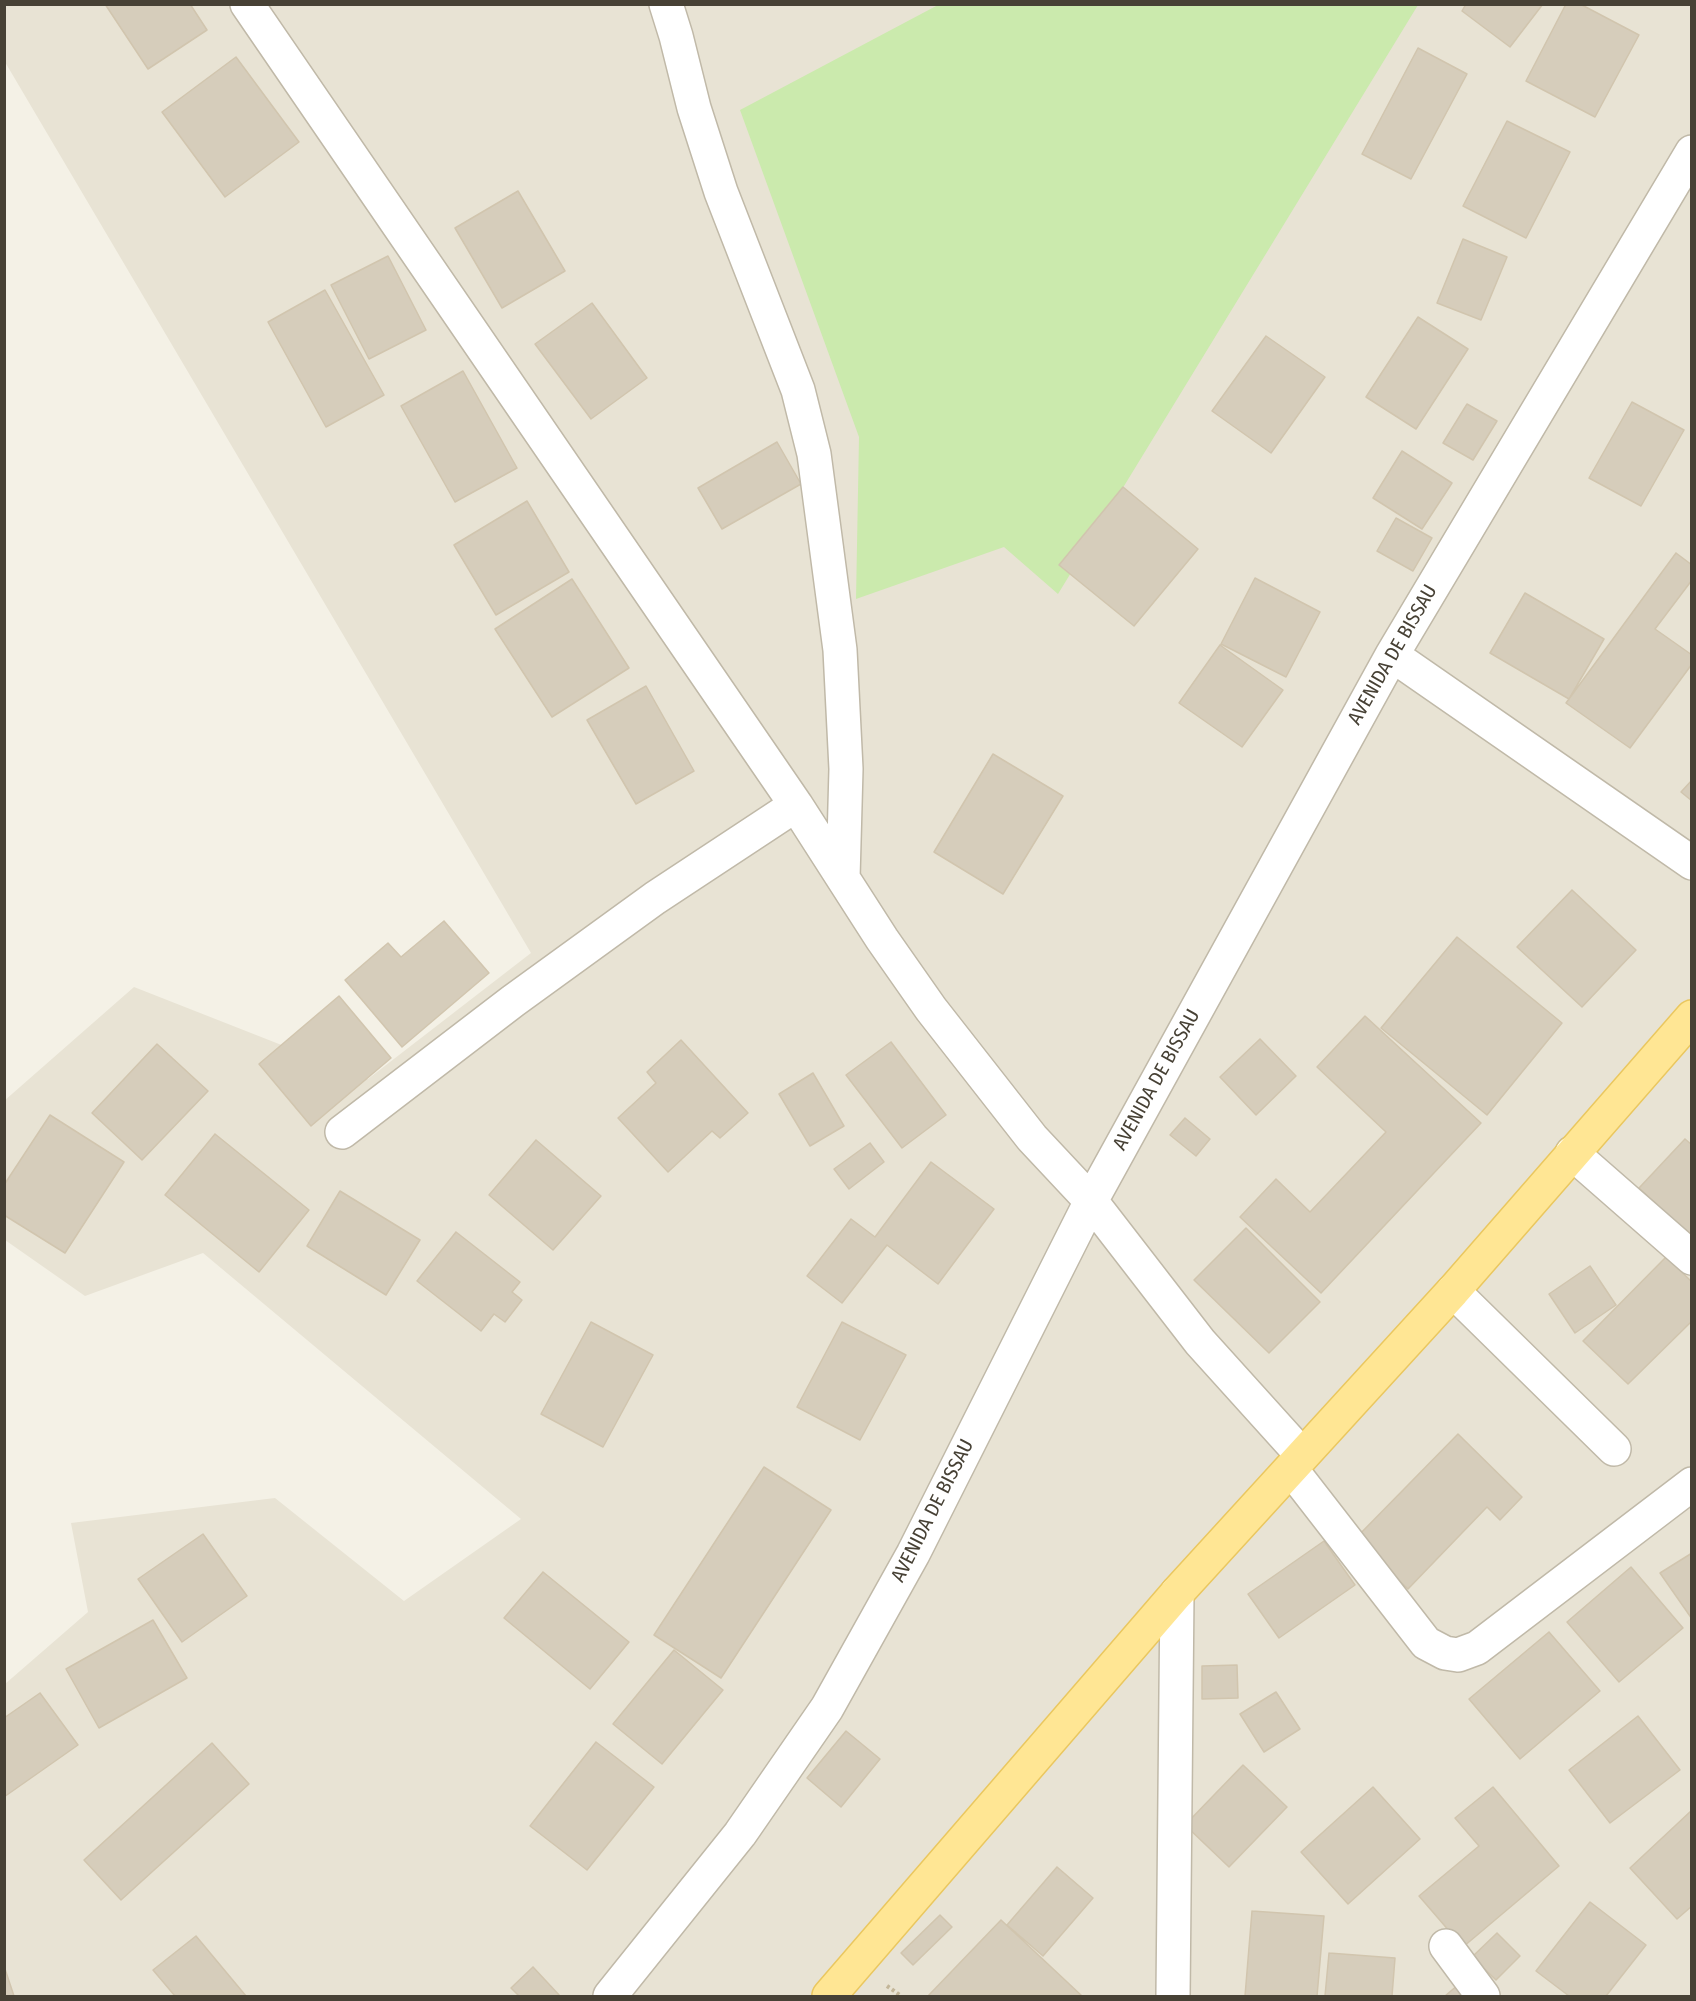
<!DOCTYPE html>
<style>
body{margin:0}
#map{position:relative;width:1696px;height:2001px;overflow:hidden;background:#f4f1e6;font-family:"Fira Sans Condensed",sans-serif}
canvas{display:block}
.frame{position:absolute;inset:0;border:6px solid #474135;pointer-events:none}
</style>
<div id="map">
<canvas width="1696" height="2001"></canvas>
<div class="frame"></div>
</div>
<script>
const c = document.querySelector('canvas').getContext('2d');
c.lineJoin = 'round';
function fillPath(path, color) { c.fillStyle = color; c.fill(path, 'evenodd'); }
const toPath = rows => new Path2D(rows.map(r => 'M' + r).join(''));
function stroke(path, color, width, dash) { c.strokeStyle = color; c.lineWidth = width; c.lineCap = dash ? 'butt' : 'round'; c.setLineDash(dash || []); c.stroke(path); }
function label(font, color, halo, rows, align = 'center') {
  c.font = font + ' "Fira Sans Condensed",sans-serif'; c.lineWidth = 4.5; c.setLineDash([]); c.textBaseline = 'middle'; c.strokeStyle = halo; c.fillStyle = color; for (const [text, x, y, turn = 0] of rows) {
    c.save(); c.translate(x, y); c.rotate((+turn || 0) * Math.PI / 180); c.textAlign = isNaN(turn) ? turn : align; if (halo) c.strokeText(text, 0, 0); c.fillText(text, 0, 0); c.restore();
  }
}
fillPath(toPath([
 [5,5,1691,5,1691,1996,5,1996,5,1684,88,1612,71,1523,275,1498,404,1601,521,1519,203,1253,85,1296,5,1240,4,1101,134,987,368,1079,531,953,5,62]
]), '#e8e3d4');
fillPath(toPath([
 [938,5,1418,5,1058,594,1004,547,856,599,859,437,740,110]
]), '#cbeaad');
const building = toPath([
 [105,4,190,4,207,30,148,69,105,4],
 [1466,4,1543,4,1510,47,1462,11,1466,4],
 [1566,4,1580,4,1639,35,1595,117,1526,81,1566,4],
 [1418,48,1467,74,1411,179,1362,154,1418,48],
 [236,57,299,142,225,197,162,112,236,57],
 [1507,121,1570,152,1526,238,1463,206,1507,121],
 [518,191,565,271,502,308,455,228,518,191],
 [1463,239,1507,257,1481,320,1437,303,1463,239],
 [388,256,426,330,369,359,331,285,388,256],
 [325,290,384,395,326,427,268,322,325,290],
 [592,303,647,378,591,419,535,344,592,303],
 [1418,317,1468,349,1416,429,1366,397,1418,317],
 [1266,336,1325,377,1271,453,1212,411,1266,336],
 [463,371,517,468,455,502,401,406,463,371],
 [1632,402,1684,430,1641,506,1589,478,1632,402],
 [1467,404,1497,421,1473,460,1443,443,1467,404],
 [777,442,801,484,722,529,698,488,777,442],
 [1402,451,1452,483,1422,529,1373,498,1402,451],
 [1123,487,1198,549,1134,626,1059,565,1123,487],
 [527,501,569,572,496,615,454,545,527,501],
 [1396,518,1432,538,1413,571,1377,551,1396,518],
 [1676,553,1692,565,1692,580,1655,629,1692,655,1692,664,1630,748,1566,703,1676,553],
 [1255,578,1320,612,1286,677,1221,644,1255,578],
 [572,579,629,668,552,717,495,629,572,579],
 [1525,593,1604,639,1569,699,1490,653,1525,593],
 [1220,645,1283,690,1242,747,1179,703,1220,645],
 [646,686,694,771,636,804,587,720,646,686],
 [993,754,1063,796,1003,894,934,852,993,754],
 [1692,780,1692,801,1681,792,1692,780],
 [1572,890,1636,950,1582,1007,1517,947,1572,890],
 [444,921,489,973,402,1047,345,980,388,943,401,957,444,921],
 [1457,937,1562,1023,1487,1115,1381,1028,1457,937],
 [339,996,391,1058,311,1126,259,1064,339,996],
 [1365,1016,1481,1123,1321,1293,1240,1217,1276,1179,1310,1212,1386,1132,1317,1067,1365,1016],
 [1260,1039,1296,1076,1256,1115,1220,1077,1260,1039],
 [681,1040,748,1113,720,1138,712,1131,668,1172,618,1118,656,1083,647,1072,681,1040],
 [891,1042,946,1115,902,1148,846,1075,891,1042],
 [157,1044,208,1091,142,1160,92,1113,157,1044],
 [813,1073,844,1126,810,1146,779,1094,813,1073],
 [50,1115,124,1162,65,1253,4,1215,4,1185,50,1115],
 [1185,1118,1210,1139,1196,1156,1170,1135,1185,1118],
 [215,1134,309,1210,259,1272,165,1195,215,1134],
 [1685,1139,1692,1145,1692,1237,1639,1188,1685,1139],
 [536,1140,601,1196,553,1250,489,1195,536,1140],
 [870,1143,884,1162,849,1189,834,1169,870,1143],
 [931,1162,994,1209,938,1284,887,1245,842,1303,807,1276,851,1219,875,1237,931,1162],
 [340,1191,420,1240,386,1295,307,1246,340,1191],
 [1246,1228,1320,1302,1269,1353,1194,1280,1246,1228],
 [456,1232,520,1282,512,1292,522,1300,505,1322,494,1314,481,1331,417,1281,456,1232],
 [1666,1257,1692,1282,1692,1321,1628,1384,1583,1341,1666,1257],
 [1590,1266,1616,1305,1575,1333,1549,1294,1590,1266],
 [591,1322,653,1355,603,1447,541,1414,591,1322],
 [842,1322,906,1355,860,1440,797,1407,842,1322],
 [1458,1434,1522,1497,1500,1520,1487,1507,1408,1589,1355,1539,1458,1434],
 [764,1467,831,1510,721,1678,654,1635,764,1467],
 [203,1534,247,1596,182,1642,138,1579,203,1534],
 [1324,1541,1355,1585,1279,1638,1248,1594,1324,1541],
 [1692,1553,1692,1619,1660,1573,1692,1553],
 [1631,1567,1683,1628,1619,1682,1567,1622,1631,1567],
 [543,1572,629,1642,590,1689,504,1618,543,1572],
 [153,1620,187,1678,99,1728,66,1669,153,1620],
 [1549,1632,1600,1691,1520,1759,1469,1699,1549,1632],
 [674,1650,723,1690,662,1764,613,1724,674,1650],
 [1237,1665,1238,1698,1202,1699,1202,1666,1237,1665],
 [1276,1692,1300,1729,1264,1752,1240,1714,1276,1692],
 [40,1693,78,1745,4,1797,4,1718,40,1693],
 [1638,1716,1680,1770,1610,1823,1569,1770,1638,1716],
 [846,1731,880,1759,841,1807,807,1778,846,1731],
 [596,1742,654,1787,587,1870,530,1826,596,1742],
 [212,1743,249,1784,121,1900,84,1860,212,1743],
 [1243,1765,1287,1807,1229,1867,1185,1825,1243,1765],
 [1373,1787,1420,1839,1348,1904,1301,1852,1373,1787],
 [1493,1787,1559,1866,1463,1947,1419,1896,1479,1846,1455,1818,1493,1787],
 [1692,1810,1692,1906,1677,1919,1630,1868,1692,1810],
 [1057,1867,1093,1898,1043,1956,1007,1925,1057,1867],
 [1590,1902,1646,1945,1606,1996,1569,1996,1536,1971,1590,1902],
 [1252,1911,1324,1916,1317,1996,1245,1996,1252,1911],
 [940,1915,952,1927,913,1965,901,1953,940,1915],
 [1001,1920,1082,1996,928,1996,1001,1920],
 [1497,1933,1520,1956,1496,1980,1472,1957,1497,1933],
 [196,1936,246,1996,175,1996,153,1970,196,1936],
 [1329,1953,1395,1958,1392,1996,1325,1996,1329,1953],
 [4,1966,14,1996,4,1996,4,1966],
 [533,1967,560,1996,519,1996,511,1988,533,1967],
 [1459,1984,1470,1996,1445,1996,1459,1984]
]);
fillPath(building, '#d6cdbb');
stroke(building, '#d1c5ae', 1.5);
const minor = toPath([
 [247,4,796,805,882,939,931,1009,1032,1138,1091,1201,1200,1342,1302,1455],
 [666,4,676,36,694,108,721,192,798,390,814,454,840,650,846,769,843,878],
 [1392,655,1692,863],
 [342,1132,513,1001,655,898,796,805],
 [1572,1153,1692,1258],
 [1453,1291,1614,1449],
 [1291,1469,1426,1643,1445,1653,1458,1655,1477,1648,1692,1484],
 [1446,1946,1483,1996],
 [610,1996,740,1834,827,1708,913,1554,1091,1201,1392,655,1692,152],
 [1173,1996,1177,1593]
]);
const primary = toPath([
 [829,1996,1177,1593,1453,1291,1692,1017]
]);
stroke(minor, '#c0b9a8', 36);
stroke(primary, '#eac75f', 36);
stroke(toPath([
 [887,1986,901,1996]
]), '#c3b699', 4, [3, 3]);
stroke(minor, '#fff', 33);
stroke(primary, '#ffe694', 33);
label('20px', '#474135', '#fff', [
 ["AVENIDA DE BISSAU",1393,655,-60],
 ["AVENIDA DE BISSAU",1157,1080,-61],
 ["AVENIDA DE BISSAU",933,1511,-63]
]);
</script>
